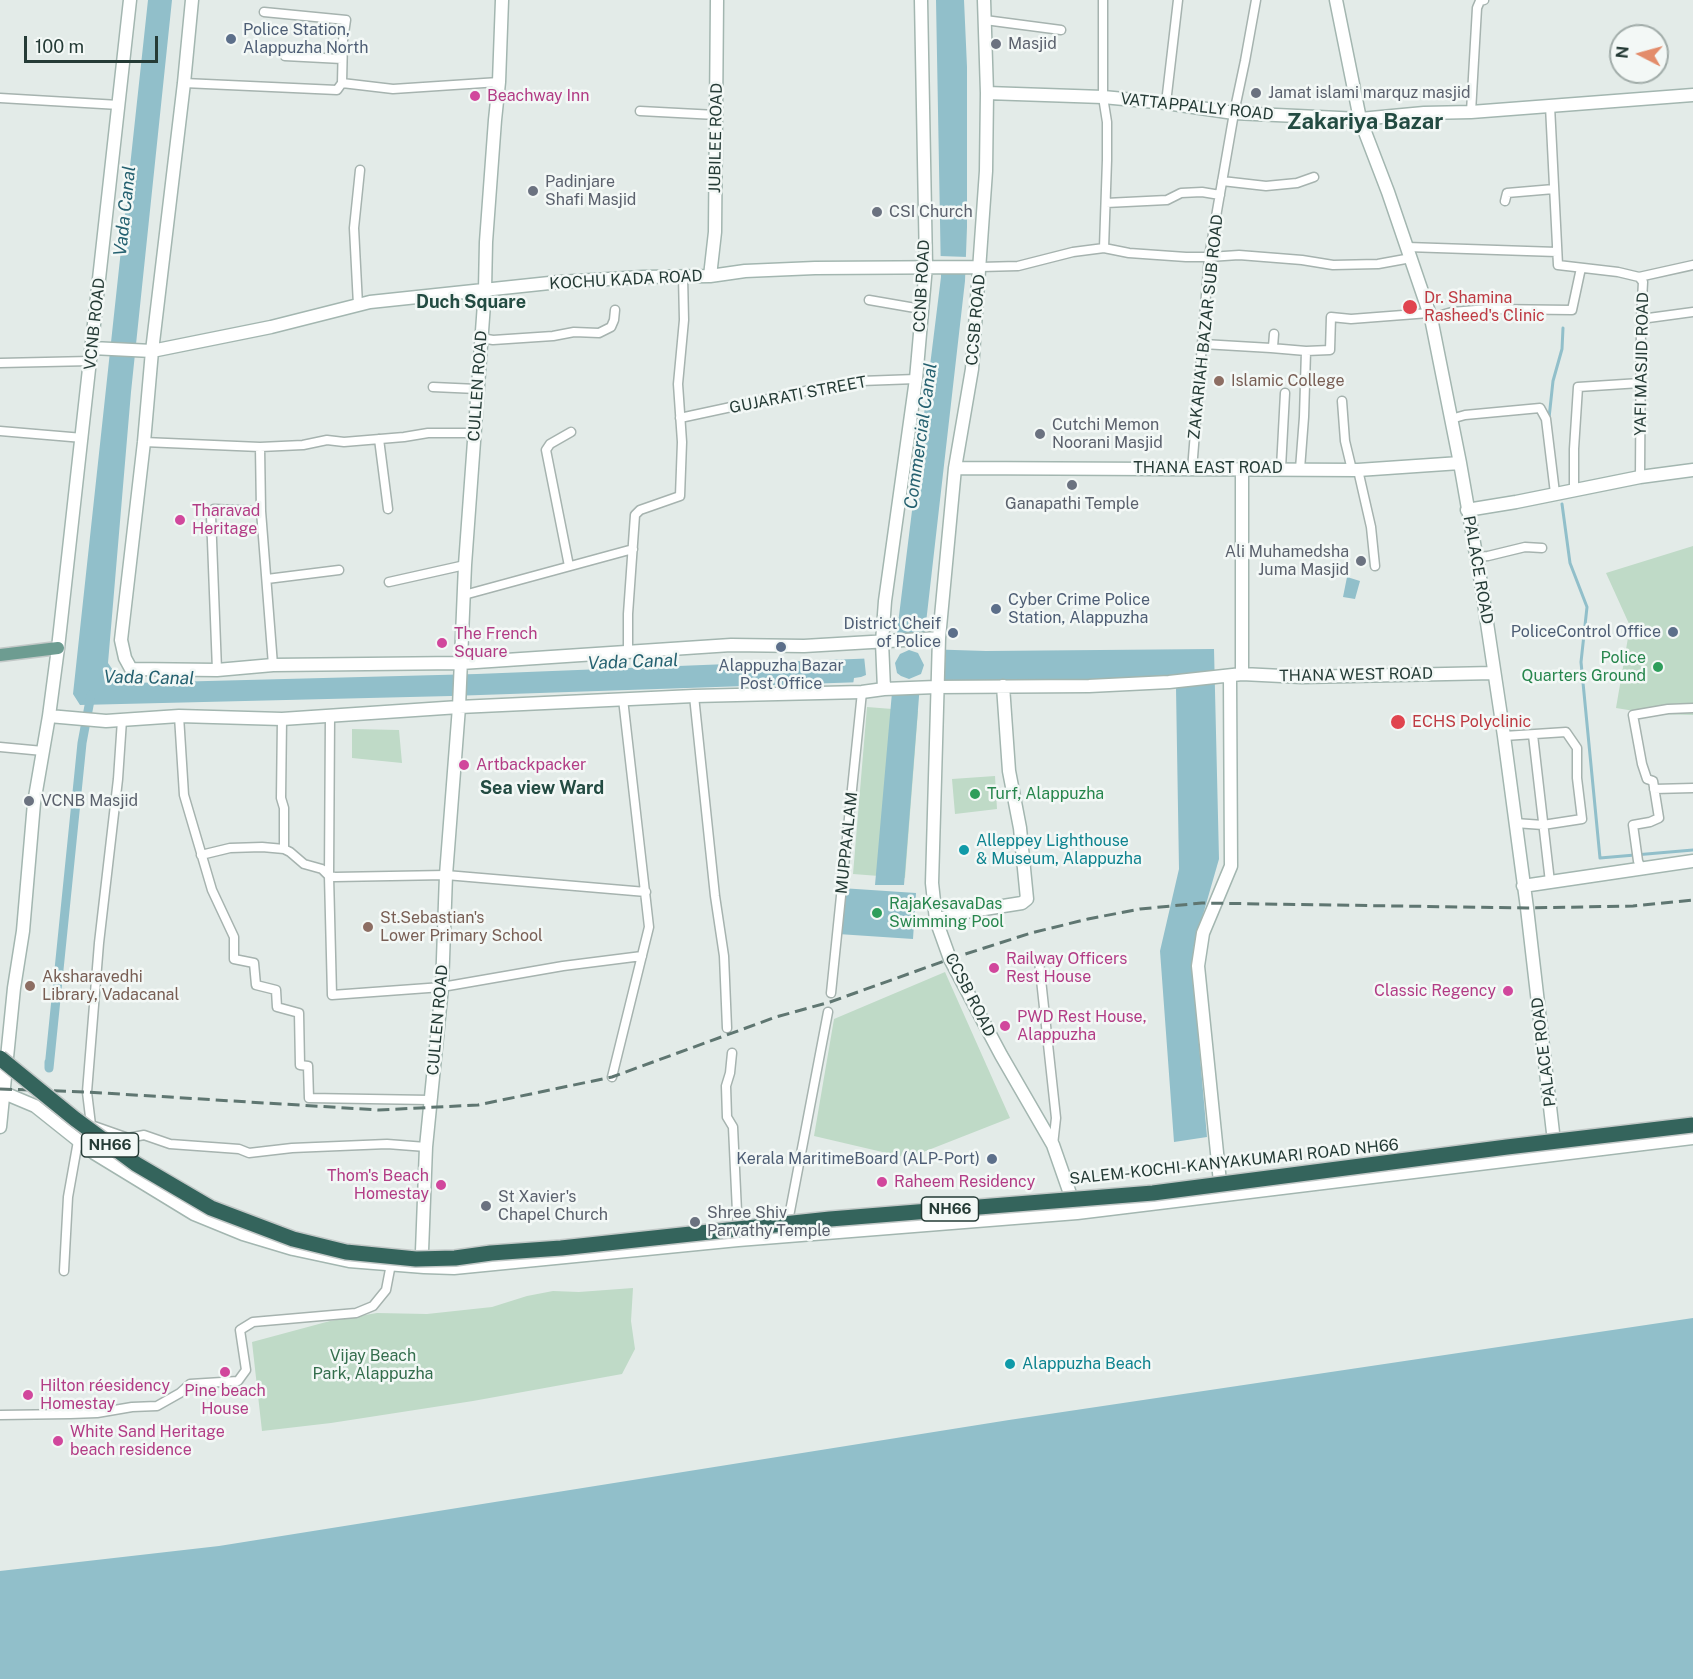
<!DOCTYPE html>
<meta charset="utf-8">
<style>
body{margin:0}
#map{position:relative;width:1693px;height:1679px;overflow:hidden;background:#e3ebe8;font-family:"Public Sans",sans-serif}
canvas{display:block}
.north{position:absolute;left:1609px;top:24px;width:60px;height:60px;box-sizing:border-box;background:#f3f8f6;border:2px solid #a1aca9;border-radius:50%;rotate:276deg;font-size:16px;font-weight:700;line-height:24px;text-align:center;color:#253b36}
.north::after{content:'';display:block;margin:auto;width:21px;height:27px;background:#e38c6a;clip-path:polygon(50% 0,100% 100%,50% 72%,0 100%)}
.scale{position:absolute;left:24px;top:36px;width:134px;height:27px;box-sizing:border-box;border:3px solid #253b36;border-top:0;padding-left:8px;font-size:18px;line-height:21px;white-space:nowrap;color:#253b36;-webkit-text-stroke:4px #f3f8f6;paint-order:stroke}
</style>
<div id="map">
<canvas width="1693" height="1679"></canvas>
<div class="north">N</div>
<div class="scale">100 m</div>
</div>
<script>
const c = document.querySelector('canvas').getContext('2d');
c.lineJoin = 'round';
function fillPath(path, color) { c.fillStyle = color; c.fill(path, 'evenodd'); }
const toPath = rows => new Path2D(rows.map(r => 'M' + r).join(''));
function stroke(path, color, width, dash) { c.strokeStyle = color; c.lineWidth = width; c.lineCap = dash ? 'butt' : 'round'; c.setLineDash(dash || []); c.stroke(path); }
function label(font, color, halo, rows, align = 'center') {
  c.font = font + ' "Public Sans",sans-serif'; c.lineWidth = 5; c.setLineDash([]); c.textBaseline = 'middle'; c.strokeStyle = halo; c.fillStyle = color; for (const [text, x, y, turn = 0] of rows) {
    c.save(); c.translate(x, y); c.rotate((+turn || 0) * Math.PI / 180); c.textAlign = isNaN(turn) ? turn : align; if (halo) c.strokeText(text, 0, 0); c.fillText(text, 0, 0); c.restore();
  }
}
fillPath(toPath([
 [1693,546,1693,715,1653,714,1616,708,1630,626,1606,573],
 [867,707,918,711,905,878,853,874],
 [352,729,399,730,402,763,352,758],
 [995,776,997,809,955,814,952,779],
 [945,972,1010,1118,908,1158,814,1136,834,1019],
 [633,1288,631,1321,635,1349,622,1374,473,1401,331,1423,262,1431,252,1342,330,1321,377,1313,427,1314,492,1307,527,1296,553,1291,579,1292]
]), '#bfdac7');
fillPath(toPath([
 [148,0,172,0,131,392,108,663,117,676,131,683,477,674,879,658,894,656,941,277,936,0,964,0,967,67,967,227,965,281,923,649,986,651,1214,649,1219,859,1194,946,1192,963,1207,1137,1174,1142,1160,951,1179,869,1176,688,1172,677,920,684,904,885,875,885,893,681,451,696,80,705,73,694],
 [1347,577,1360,581,1355,599,1343,597],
 [841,888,916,893,913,939,838,934],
 [1693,1318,1693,1679,0,1679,0,1571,219,1546,1009,1420]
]), '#91bfca');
fillPath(toPath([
 [939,256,968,257,968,274,939,273],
 [928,634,926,647,946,647,944,680,947,680,947,687,922,687,922,695,890,695,891,684,853,685,854,678,861,677,866,675,864,656,891,654,893,635],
 [909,650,918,653,924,665,921,674,909,679,901,676,897,673,895,663,900,654]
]), '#e3ebe8');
stroke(toPath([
 [1549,418,1553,381,1562,349,1563,328],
 [1562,504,1570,563,1587,607,1581,662,1600,858,1693,850]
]), '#91bfca', 3);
stroke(toPath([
 [49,1062,49,1068,82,743,91,695]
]), '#91bfca', 9);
const street = toPath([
 [1103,0,1103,97,1107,122,1107,160,1104,248],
 [264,12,346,20,343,40,342,83],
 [985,20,1061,30],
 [285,56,342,59],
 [184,83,337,90,342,83,393,89,499,82],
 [0,98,119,105],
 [1166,103,1178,0],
 [1550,106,1558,265,1618,272,1639,277,1643,282,1641,319,1640,477],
 [640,111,716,115],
 [1471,112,1477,8,1480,1,1484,0],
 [1222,181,1266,186,1297,183,1314,177],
 [1505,201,1507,193,1554,189],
 [1106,203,1167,200,1181,193,1202,192,1220,195],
 [1407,247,1557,252],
 [980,267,1018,266,1073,252,1104,248,1129,253,1186,257,1209,257,1239,255,1302,260,1333,265,1378,264,1411,258],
 [1639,277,1693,265],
 [869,300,921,309],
 [358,305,354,228,360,170],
 [1431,318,1452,312,1488,309,1572,310,1581,268],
 [1641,319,1693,312],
 [481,338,493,340,553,336,574,332,599,333,611,327,614,320,615,310],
 [1203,344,1271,348,1273,347,1274,334],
 [1271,348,1306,351],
 [0,363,91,361],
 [433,387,477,389],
 [1342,401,1345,441,1352,470],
 [680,418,815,389,861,381,916,379],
 [1451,419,1465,415,1540,408,1546,419,1555,493],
 [0,431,83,438],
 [379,439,388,509],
 [144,442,260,447,303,445,327,440,344,442,404,437,428,433,473,433],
 [260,447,261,511,273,665],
 [1281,468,1285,393],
 [1300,469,1304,417,1306,351,1330,350,1331,317,1351,319,1429,313],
 [1192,470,1209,257,1234,113,1245,61,1256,0],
 [1358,470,1371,527,1375,566],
 [1574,491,1574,449,1578,387,1640,383],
 [1476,557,1488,556,1525,547,1542,548],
 [569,566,546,450,550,444,571,432],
 [267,579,339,570],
 [389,582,465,565],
 [464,595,633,549],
 [628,652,628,614,635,515,640,510,680,496,682,442,678,384,684,320,683,276],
 [217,670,211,515,214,509,261,511],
 [694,696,715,896,724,956,727,1028],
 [179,716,184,795,212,890,234,937,234,959,254,963,256,985,276,990,277,1007,299,1013,300,1065,308,1066,309,1098,430,1100],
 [330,716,329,876,332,995,442,987,563,966,642,956],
 [282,719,281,798,284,808,284,849,290,852,304,864,322,869,329,876,335,877,446,875,646,892],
 [122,720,118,779,99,943,87,1092,91,1125,128,1138,144,1135,170,1144,239,1149,249,1153,292,1148,387,1144,426,1147],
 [1533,735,1550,882],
 [1504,736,1566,732,1577,748,1577,778,1582,819,1543,825,1515,823],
 [0,747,43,751],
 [1654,789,1693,788],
 [201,855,230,848,262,847,284,849],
 [1641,868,1638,861,1633,825,1650,822,1659,818,1653,781,1647,779,1642,764,1633,715,1668,709,1693,708],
 [1039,961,1056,1118,1053,1145],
 [831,993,862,692],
 [732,1053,730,1073,726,1086,727,1117,733,1127,738,1233],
 [612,1077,649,927,623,699],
 [787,1227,828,1012],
 [64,1271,68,1197,78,1141],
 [0,1415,70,1414,97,1413,132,1407,157,1406,180,1393,190,1384,238,1381,246,1370,240,1330,253,1322,356,1313,373,1306,386,1290,391,1264]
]);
const secondary = toPath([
 [192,0,184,83,152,351,144,442,121,640,125,658,131,669,217,670,273,665,461,663,731,645,804,646,939,638],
 [984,0,987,93,986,171,972,369,955,468,939,638,932,883,936,920,950,959,1001,1055,1053,1145,1075,1208],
 [1336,0,1360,119,1388,192,1431,318,1460,463,1481,583,1504,736,1527,908,1555,1150],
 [987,93,1103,97,1166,103,1234,113,1360,119,1424,113,1471,112,1693,95],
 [710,276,715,232,717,0],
 [92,348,152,351,271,327,370,302,559,282,643,277,710,276,745,271,815,268,980,267],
 [955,468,1358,470,1460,463],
 [1467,510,1516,502,1640,477,1693,470],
 [1242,674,1242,470],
 [884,689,882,642,885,601,916,379,926,266,921,0],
 [49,716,106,721,179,716,282,719,459,707,694,696,862,692,884,689,936,687,1089,686,1169,682,1242,674,1302,677,1494,673],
 [1523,886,1693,861],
 [936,920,959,913,1022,903,1027,899,1020,828,1009,771,1003,686],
 [4,1093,35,1106,94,1153,194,1214,243,1234,293,1249,349,1261,424,1267,454,1268,738,1240,1077,1213,1693,1138],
 [0,1127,14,988,23,931,34,803,49,716,58,648,130,0],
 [1221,1192,1198,966,1203,933,1231,866,1230,677],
 [424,1266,422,1251,426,1147,442,987,446,875,459,707,465,565,485,290,486,242,495,120,499,82,502,0]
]);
const primary = toPath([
 [0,655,58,648]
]);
stroke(street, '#a6b3af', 11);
stroke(secondary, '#a3b6b0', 15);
stroke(primary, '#c2c8c7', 15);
stroke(street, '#fff', 8);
stroke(secondary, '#fff', 12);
stroke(primary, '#6d9c91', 12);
stroke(toPath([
 [0,1089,87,1092,379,1110,478,1105,612,1077,776,1017,830,1002,950,959,1031,933,1088,919,1140,909,1202,903,1527,908,1633,906,1693,900]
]), '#5f7671', 3, [12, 6]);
const highwayBridge = toPath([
 [0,1058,75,1119,136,1164,211,1208,293,1239,346,1252,416,1259,455,1258,491,1253,561,1248,830,1219,1153,1193,1507,1147,1693,1125]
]);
stroke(highwayBridge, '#c2c8c7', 18, []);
stroke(highwayBridge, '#34645c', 15);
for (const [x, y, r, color] of [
 [231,39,6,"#5c6f8a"],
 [996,44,6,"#6b7280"],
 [1256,93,6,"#6b7280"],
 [475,96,6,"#d1479c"],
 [533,191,6,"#6b7280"],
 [877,212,6,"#6b7280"],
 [1410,307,8,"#e0444e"],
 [1219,381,6,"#8d6e63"],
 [1040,434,6,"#6b7280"],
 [1072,485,6,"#6b7280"],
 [180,520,6,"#d1479c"],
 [1361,561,6,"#6b7280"],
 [996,609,6,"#5c6f8a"],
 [1673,632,6,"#5c6f8a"],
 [953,633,6,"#5c6f8a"],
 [442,643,6,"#d1479c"],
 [781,647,6,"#5c6f8a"],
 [1658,667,6,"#2e9e5b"],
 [1398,722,8,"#e0444e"],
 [464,765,6,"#d1479c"],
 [975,794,6,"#2e9e5b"],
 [29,801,6,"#6b7280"],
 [964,850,6,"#0f9aa8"],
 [877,913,6,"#2e9e5b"],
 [368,927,6,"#8d6e63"],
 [994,968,6,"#d1479c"],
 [30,986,6,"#8d6e63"],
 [1508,991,6,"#d1479c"],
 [1005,1026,6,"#d1479c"],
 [992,1159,6,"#5c6f8a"],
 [882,1182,6,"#d1479c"],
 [441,1185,6,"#d1479c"],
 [486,1206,6,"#6b7280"],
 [695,1222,6,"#6b7280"],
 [1010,1364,6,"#0f9aa8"],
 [225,1372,6,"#d1479c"],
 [28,1395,6,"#d1479c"],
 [58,1441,6,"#d1479c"]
]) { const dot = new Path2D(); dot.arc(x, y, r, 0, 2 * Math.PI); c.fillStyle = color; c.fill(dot); stroke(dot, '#f3f8f6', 2); }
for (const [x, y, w] of [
 [110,1145,57],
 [950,1209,57]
]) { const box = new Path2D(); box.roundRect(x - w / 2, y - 12, w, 24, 4.5); c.fillStyle = '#f3f8f6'; c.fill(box); stroke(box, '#253b36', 1.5); }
label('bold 15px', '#253b36', null, [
 ["NH66",110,1145],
 ["NH66",950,1209]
]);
label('16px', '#4e5e75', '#f3f8f6', [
 ["Police Station,",243,30,"left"],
 ["Alappuzha North",243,48,"left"],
 ["Cyber Crime Police",1008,600,"left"],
 ["Station, Alappuzha",1008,618,"left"],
 ["District Cheif",941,624],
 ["of Police",941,642],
 ["PoliceControl Office",1661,632],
 ["Alappuzha Bazar",781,666,"center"],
 ["Post Office",781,684,"center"],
 ["Kerala MaritimeBoard (ALP-Port)",980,1159]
], 'right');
label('16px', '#5b616d', '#f3f8f6', [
 ["Masjid",1008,44],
 ["Jamat islami marquz masjid",1268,93],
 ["Padinjare",545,182],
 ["Shafi Masjid",545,200],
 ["CSI Church",889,212],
 ["Cutchi Memon",1052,425],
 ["Noorani Masjid",1052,443],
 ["Ganapathi Temple",1072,504,"center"],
 ["Ali Muhamedsha",1349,552,"right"],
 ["Juma Masjid",1349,570,"right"],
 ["VCNB Masjid",41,801],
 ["St Xavier's",498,1197],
 ["Chapel Church",498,1215],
 ["Shree Shiv",707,1213],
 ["Parvathy Temple",707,1231]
], 'left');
label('16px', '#b23c85', '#f3f8f6', [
 ["Beachway Inn",487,96],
 ["Tharavad",192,511],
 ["Heritage",192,529],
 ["The French",454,634],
 ["Square",454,652],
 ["Artbackpacker",476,765],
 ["Railway Officers",1006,959],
 ["Rest House",1006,977],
 ["Classic Regency",1496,991,"right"],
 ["PWD Rest House,",1017,1017],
 ["Alappuzha",1017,1035],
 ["Thom's Beach",429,1176,"right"],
 ["Homestay",429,1194,"right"],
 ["Raheem Residency",894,1182],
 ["Hilton réesidency",40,1386],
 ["Homestay",40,1404],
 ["Pine beach",225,1391,"center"],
 ["House",225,1409,"center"],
 ["White Sand Heritage",70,1432],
 ["beach residence",70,1450]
], 'left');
label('16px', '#253b36', '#f3f8f6', [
 ["VATTAPPALLY ROAD",1197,107,6],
 ["JUBILEE ROAD",716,138,-89],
 ["KOCHU KADA ROAD",626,280,-3],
 ["CCNB ROAD",922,286,-87],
 ["CCSB ROAD",976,320,-85],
 ["VCNB ROAD",95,324,-84],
 ["ZAKARIAH BAZAR SUB ROAD",1206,327,-84],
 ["YAFI MASJID ROAD",1642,364,-89],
 ["CULLEN ROAD",478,386,-86],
 ["GUJARATI STREET",798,395,-11],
 ["THANA EAST ROAD",1208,468],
 ["PALACE ROAD",1478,570,80],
 ["THANA WEST ROAD",1356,675,-1],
 ["MUPPAALAM",847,843,-84],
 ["CCSB ROAD",970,995,63],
 ["CULLEN ROAD",438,1020,-85],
 ["PALACE ROAD",1544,1052,-97],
 ["SALEM-KOCHI-KANYAKUMARI ROAD NH66",1234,1162,-6]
]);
label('16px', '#be3a42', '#f3f8f6', [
 ["Dr. Shamina",1424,298],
 ["Rasheed's Clinic",1424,316],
 ["ECHS Polyclinic",1412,722]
], 'left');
label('16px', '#785e54', '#f3f8f6', [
 ["Islamic College",1231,381],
 ["St.Sebastian's",380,918],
 ["Lower Primary School",380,936],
 ["Aksharavedhi",42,977],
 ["Library, Vadacanal",42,995]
], 'left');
label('16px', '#27864d', '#f3f8f6', [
 ["Police",1646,658,"right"],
 ["Quarters Ground",1646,676,"right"],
 ["Turf, Alappuzha",987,794],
 ["RajaKesavaDas",889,904],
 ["Swimming Pool",889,922]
], 'left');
label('16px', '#0d838f', '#f3f8f6', [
 ["Alleppey Lighthouse",976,841],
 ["& Museum, Alappuzha",976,859],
 ["Alappuzha Beach",1022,1364]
], 'left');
label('16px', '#336d4c', '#f3f8f6', [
 ["Vijay Beach",373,1356],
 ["Park, Alappuzha",373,1374]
]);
label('italic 18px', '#256170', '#f3f8f6', [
 ["Vada Canal",125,211,-84],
 ["Commercial Canal",921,436,-82],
 ["Vada Canal",633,662,-2],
 ["Vada Canal",149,678,1]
]);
label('bold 18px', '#234b42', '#f3f8f6', [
 ["Duch Square",471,302],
 ["Sea view Ward",542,788]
]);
label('bold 22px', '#234b42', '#f3f8f6', [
 ["Zakariya Bazar",1365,122]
]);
</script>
